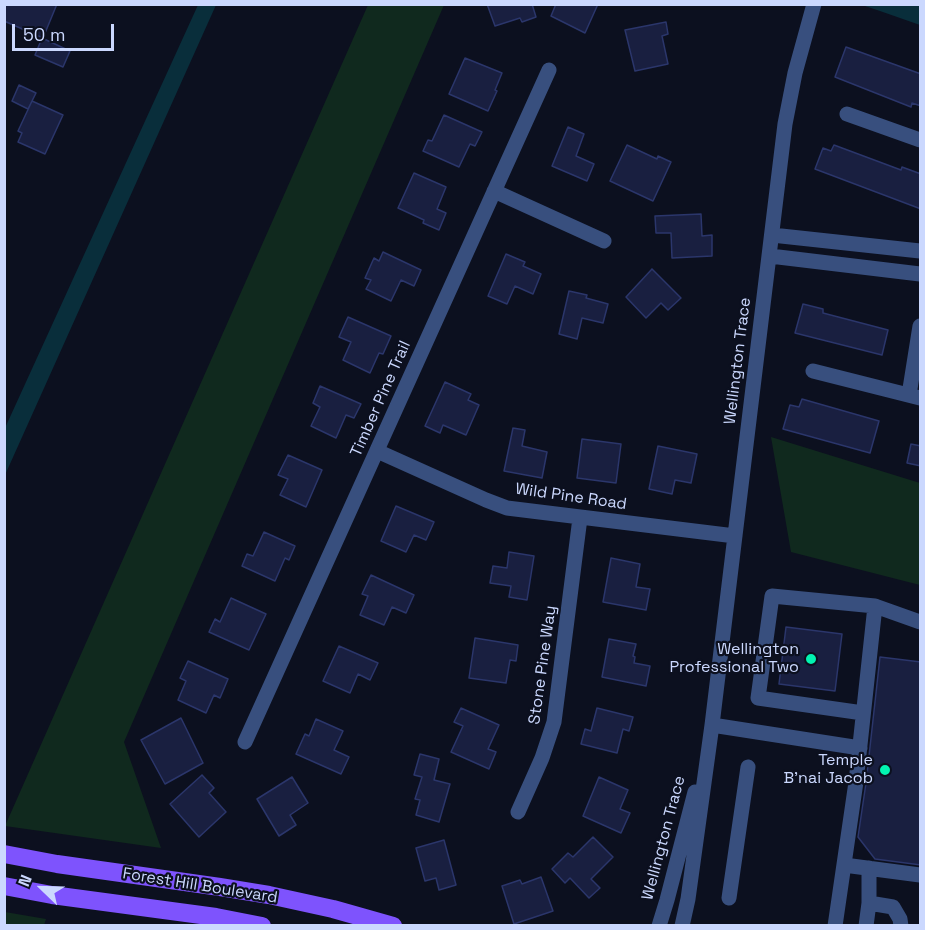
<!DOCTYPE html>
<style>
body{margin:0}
#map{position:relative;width:925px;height:930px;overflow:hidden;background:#0c101f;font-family:"Space Grotesk",sans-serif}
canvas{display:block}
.frame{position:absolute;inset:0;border:6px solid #cbd8fe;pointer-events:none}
.north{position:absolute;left:12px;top:858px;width:60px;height:60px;-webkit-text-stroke:4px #0c101f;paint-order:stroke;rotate:293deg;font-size:16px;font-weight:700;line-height:24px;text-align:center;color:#cbd8fe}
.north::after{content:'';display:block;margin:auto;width:21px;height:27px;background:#cbd8fe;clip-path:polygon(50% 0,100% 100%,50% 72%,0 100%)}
.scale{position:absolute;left:12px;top:24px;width:102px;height:27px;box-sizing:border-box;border:3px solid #cbd8fe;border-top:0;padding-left:8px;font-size:18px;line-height:21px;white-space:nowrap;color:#cbd8fe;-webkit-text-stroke:4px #0c101f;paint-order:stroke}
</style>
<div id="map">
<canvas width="925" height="930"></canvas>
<div class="frame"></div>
<div class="north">N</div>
<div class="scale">50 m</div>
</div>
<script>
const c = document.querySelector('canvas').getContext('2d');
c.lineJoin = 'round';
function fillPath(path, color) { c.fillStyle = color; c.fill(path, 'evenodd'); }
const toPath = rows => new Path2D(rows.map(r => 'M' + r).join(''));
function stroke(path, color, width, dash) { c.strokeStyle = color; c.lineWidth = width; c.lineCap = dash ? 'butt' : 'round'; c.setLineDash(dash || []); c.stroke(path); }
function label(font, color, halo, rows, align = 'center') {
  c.font = font + ' "Space Grotesk",sans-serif'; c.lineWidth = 4.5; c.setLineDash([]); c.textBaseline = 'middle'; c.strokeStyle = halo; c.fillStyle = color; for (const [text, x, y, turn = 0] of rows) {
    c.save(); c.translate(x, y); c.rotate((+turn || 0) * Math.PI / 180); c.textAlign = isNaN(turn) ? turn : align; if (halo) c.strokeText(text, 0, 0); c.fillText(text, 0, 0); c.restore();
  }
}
fillPath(toPath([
 [368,5,444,5,124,742,161,848,5,826],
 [771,437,920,483,920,585,791,552],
 [5,912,46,919,44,925,5,925]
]), '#10291e');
fillPath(toPath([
 [198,5,216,5,5,475,5,428],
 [862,5,920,5,920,25,880,11]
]), '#092e3b');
const building = toPath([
 [4,4,57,4,43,38,4,21,4,4],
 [487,4,532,4,536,17,522,22,520,18,495,26,487,4],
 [556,4,598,4,585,33,551,16,556,4],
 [666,22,668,34,662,36,668,64,635,71,625,30,666,22],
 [42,38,70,51,63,67,35,55,42,38],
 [846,47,921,74,921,106,912,103,911,107,835,77,846,47],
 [465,58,502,73,495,90,497,91,488,111,449,94,465,58],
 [19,85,36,93,28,109,12,101,19,85],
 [32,101,63,115,45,154,18,142,22,133,18,131,32,101],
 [444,115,482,132,475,146,470,144,459,167,423,151,428,140,432,141,444,115],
 [568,127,584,134,576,156,594,164,587,181,552,166,568,127],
 [627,145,657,159,658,156,671,162,653,201,610,181,627,145],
 [834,145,901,170,902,167,921,174,921,209,815,169,823,148,831,151,834,145],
 [414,173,446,187,437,209,446,213,439,230,423,223,424,220,398,208,414,173],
 [701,214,702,236,712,235,712,256,672,258,671,233,656,233,655,216,701,214],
 [383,252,421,270,414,286,401,280,391,301,366,289,371,280,365,278,374,258,379,261,383,252],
 [506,254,525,262,523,266,541,274,533,294,515,286,507,304,488,296,506,254],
 [652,269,681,298,668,310,661,303,646,318,626,297,652,269],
 [569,291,587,295,586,298,608,304,603,323,582,318,577,339,559,334,569,291],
 [803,304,823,309,823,313,888,330,882,355,795,333,803,304],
 [348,317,391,336,383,354,379,353,370,373,343,360,351,342,339,337,348,317],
 [445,382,471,394,468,400,479,405,466,435,443,425,440,433,425,426,445,382],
 [320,386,361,404,354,418,346,415,336,438,311,426,320,407,313,403,320,386],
 [802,399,879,421,870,453,783,429,790,405,799,407,802,399],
 [513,428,525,430,522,446,547,452,542,478,504,471,513,428],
 [582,439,621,444,616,483,577,478,582,439],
 [911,444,921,446,921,466,907,463,911,444],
 [658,446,697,454,691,483,675,480,672,494,649,489,658,446],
 [288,455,322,470,306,507,280,495,288,479,278,475,288,455],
 [396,506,434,522,426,540,414,535,406,552,381,541,396,506],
 [264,532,295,546,289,560,285,558,275,581,242,566,247,554,253,556,264,532],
 [509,552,534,556,527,600,509,597,511,586,490,583,493,566,507,568,509,552],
 [611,558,640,564,636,587,650,589,646,610,603,602,611,558],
 [371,575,414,595,406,613,392,607,384,625,360,615,368,596,362,594,371,575],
 [231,598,266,614,249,650,209,632,215,619,220,622,231,598],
 [786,627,842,634,835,691,779,684,786,627],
 [475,638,518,645,516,661,510,660,506,683,469,678,475,638],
 [609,639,636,644,633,656,635,657,634,663,650,666,646,686,602,677,609,639],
 [339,646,378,663,370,680,358,674,350,693,323,681,339,646],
 [880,657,921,662,921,865,875,859,858,837,866,783,880,657],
 [188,661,228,679,220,698,214,695,206,713,178,700,186,681,180,678,188,661],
 [461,708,499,725,488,749,496,752,489,769,451,752,463,726,454,722,461,708],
 [597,708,633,717,629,731,623,729,617,753,581,744,585,729,591,731,597,708],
 [181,718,203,763,165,784,141,740,181,718],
 [316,719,343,731,334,750,349,757,341,774,296,754,305,734,309,736,316,719],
 [420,754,439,759,434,780,450,784,439,822,416,815,420,800,415,799,422,777,414,775,420,754],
 [202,775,214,788,209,793,226,812,199,837,170,804,202,775],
 [292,777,308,803,290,815,296,825,279,836,257,799,292,777],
 [599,777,628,790,620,809,630,813,621,833,583,816,599,777],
 [593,837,613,857,591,879,600,888,589,898,570,878,565,883,552,869,568,853,573,857,593,837],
 [444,840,456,885,439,890,436,878,425,881,416,848,444,840],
 [541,877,553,911,514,924,502,886,520,880,522,884,541,877]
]);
fillPath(building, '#191f40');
stroke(building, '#2b366b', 1.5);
stroke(toPath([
 [847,114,920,140],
 [494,191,604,241],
 [772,235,920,251],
 [770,256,920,274],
 [813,371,920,398],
 [909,395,920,326],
 [377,451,486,500,507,508,735,536],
 [863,713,758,698,772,596,875,606,920,622],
 [712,725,860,748],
 [245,742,549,70],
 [518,812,542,758,554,722,580,518],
 [844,865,920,875],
 [729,898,748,767],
 [869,903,893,907,900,919,901,926],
 [659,926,667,900,695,792],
 [682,926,688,899,712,725,785,124,795,73,814,4],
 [835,926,856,782,875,606],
 [866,926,869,903,869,868]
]), '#384f7e', 15);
stroke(toPath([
 [4,854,57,864,220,887,269,895,333,909,393,926],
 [4,886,52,895,216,917,262,926]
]), '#7e53fd', 18);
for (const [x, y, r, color] of [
 [811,659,6,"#02f3b1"],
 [885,770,6,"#02f3b1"]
]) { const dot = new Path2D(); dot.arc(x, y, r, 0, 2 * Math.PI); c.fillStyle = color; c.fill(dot); stroke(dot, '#0c101f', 2); }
label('16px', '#cbd8fe', '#0c101f', [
 ["Wellington Trace",738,361,-83],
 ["Timber Pine Trail",381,399,-66],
 ["Wild Pine Road",571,497,8],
 ["Stone Pine Way",543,665,-82],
 ["Wellington Trace",664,838,-75],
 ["Forest Hill Boulevard",200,886,9]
]);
label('16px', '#cbd8fe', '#0c101f', [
 ["Wellington",799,650],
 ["Professional Two",799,668],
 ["Temple",873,761],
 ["B'nai Jacob",873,779]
], 'right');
</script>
